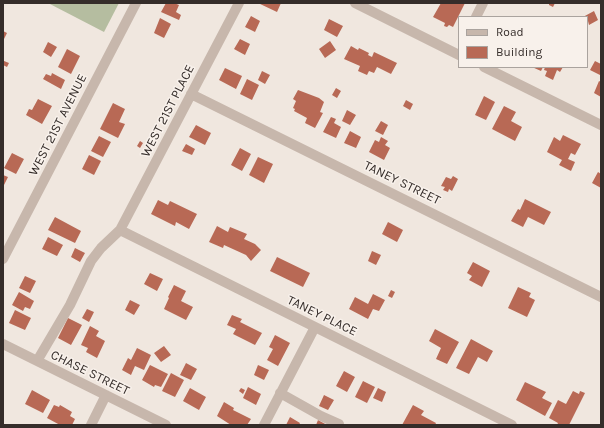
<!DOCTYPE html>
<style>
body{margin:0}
#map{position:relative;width:604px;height:428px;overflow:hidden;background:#f0e7df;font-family:Karla,sans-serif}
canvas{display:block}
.frame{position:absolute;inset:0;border:4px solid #352d2a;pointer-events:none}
.legend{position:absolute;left:458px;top:16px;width:130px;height:52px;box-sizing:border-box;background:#f8f1eb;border:1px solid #aaa39e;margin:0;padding:5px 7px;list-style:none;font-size:12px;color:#352d2a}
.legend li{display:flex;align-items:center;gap:8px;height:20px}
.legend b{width:20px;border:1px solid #aaa39e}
</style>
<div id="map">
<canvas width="604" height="428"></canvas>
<div class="frame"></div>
<ul class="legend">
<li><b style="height:5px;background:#c7b7ac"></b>Road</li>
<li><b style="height:11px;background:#b86955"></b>Building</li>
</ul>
</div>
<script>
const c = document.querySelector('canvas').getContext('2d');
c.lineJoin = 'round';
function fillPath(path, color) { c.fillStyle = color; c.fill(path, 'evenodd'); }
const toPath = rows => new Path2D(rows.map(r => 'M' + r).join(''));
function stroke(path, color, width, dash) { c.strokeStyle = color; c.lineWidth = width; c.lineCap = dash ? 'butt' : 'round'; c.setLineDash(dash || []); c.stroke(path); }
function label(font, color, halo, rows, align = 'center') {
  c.font = font + ' Karla,sans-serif'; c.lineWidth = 3; c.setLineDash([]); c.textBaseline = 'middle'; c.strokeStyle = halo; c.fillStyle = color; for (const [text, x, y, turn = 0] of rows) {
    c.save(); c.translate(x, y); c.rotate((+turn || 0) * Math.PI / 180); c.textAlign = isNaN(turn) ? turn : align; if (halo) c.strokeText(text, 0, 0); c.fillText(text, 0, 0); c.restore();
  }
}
fillPath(toPath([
 [48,3,119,3,104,32]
]), '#b5bda0');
fillPath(toPath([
 [166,3,174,3,179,5,176,12,181,15,179,20,161,12],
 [258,3,281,3,277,12],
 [441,3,465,3,453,27,449,25,447,27,444,26,445,23,433,17],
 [549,3,555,3,553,7,549,5],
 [594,11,598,20,589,25,587,17,583,17],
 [251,16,260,21,255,32,245,27],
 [160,18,171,24,164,38,154,33],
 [329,19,343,26,337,37,324,30],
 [3,31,7,33,3,41],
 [240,39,250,44,245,55,234,49],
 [330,41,336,50,325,58,319,49],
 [48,42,57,47,51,57,43,52],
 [351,46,358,50,359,48,369,53,368,55,372,57,374,52,397,63,391,74,377,67,374,73,369,71,367,75,358,71,360,66,344,59],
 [67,49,80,56,71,74,58,67],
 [4,61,9,63,7,67,3,65],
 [595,61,601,64,600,75,590,70],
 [532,67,543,67,541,71],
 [545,67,563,67,560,72,557,70,553,80,545,76,547,71,544,70],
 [225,68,242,76,236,89,219,80],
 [262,71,270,75,265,84,258,80],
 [52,73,65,80,61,89,43,79,46,74,51,76],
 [247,79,259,85,252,100,240,94],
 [599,81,601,82,601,97,594,93],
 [336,88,341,91,337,98,332,95],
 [298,90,319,98,324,102,320,112,323,113,315,128,305,123,307,118,294,111,295,109,293,108,296,101,293,99],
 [484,96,495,102,486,120,475,115],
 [38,99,52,106,42,124,26,115,29,109,32,110],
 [406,100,413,104,410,110,403,106],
 [113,103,125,109,119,122,125,124,118,138,100,129],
 [504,106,516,112,511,121,522,127,515,141,492,129],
 [347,110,356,115,350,125,342,121],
 [331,117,336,119,334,123,341,127,336,138,323,132],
 [381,121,388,125,383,135,375,131],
 [196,125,211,133,205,145,189,137],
 [350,131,361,137,356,148,344,143],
 [563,135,581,144,575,155,571,153,568,159,575,162,571,171,559,165,562,160,547,152,554,137,560,141],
 [99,136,111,142,103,157,91,151],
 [381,137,388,141,385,145,390,148,384,160,369,152,375,140,379,142],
 [140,141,143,143,140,148,137,146],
 [186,144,195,149,192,155,182,151],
 [240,148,251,154,242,171,231,165],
 [12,153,24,159,16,174,4,168],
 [89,155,101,161,94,175,82,169],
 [258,157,273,164,264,183,249,175],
 [598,172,601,174,601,188,592,183],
 [3,175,8,177,3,187],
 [453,176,458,179,452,191,449,189,448,192,443,190,445,187,441,186,446,177,451,179],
 [525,199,551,212,544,225,528,217,523,227,511,221,518,209,520,210],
 [158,200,168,205,170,201,197,214,189,229,176,222,175,226,151,214],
 [55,217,81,231,75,243,48,230],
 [388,222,403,230,397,242,382,234],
 [217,226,228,232,230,227,247,234,244,239,255,244,261,250,251,261,246,255,224,245,223,248,209,242],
 [48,237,63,245,57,256,42,249],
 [75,248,85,253,80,262,71,257],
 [372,251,381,255,376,265,368,261],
 [277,257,310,273,303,287,270,271],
 [473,262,490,271,482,287,469,280,472,276,467,273],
 [150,273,163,279,157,291,144,284],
 [25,276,36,281,30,293,19,288],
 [174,285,186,291,181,301,193,307,186,320,164,309,169,298,168,297],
 [518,287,531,293,529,297,535,300,527,317,508,308],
 [391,290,395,292,392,298,388,296],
 [19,292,34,301,30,309,25,307,23,311,12,305],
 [373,294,385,300,379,311,373,309,368,319,349,309,355,297,368,304],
 [130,300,140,305,134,315,125,310],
 [87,309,94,312,89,322,82,318],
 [15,310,31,318,25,330,9,323],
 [232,315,242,319,240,322,262,333,255,345,233,334,236,329,227,325],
 [68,318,82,325,71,345,58,338],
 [90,326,99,331,96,336,105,341,97,358,86,352,88,348,81,345],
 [435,329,459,342,447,364,436,359,441,348,429,341],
 [275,335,290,343,278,366,267,360,273,349,269,347],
 [471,339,493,351,487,362,478,357,469,374,456,368],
 [164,346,171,355,161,362,154,353],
 [137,348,151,355,144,370,135,366,131,375,122,370,128,358,131,360],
 [186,363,197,369,191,380,180,375],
 [150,365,168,374,161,387,155,385,154,387,142,380],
 [258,365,269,370,264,380,254,375],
 [344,371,355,377,347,392,336,386],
 [171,373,184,380,175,397,162,391],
 [363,381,375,387,367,403,355,397],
 [525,382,546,392,542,398,552,403,545,416,516,400],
 [248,387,261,394,256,405,243,398],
 [190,388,206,397,199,410,183,401],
 [241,388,245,390,243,394,239,391],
 [378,388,386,392,382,402,373,398],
 [32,390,50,400,43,413,25,404],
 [573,391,579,394,580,391,585,393,569,425,557,425,558,423,549,418,558,400,566,404],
 [324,395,334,400,328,410,319,406],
 [224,402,234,408,233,410,251,419,247,425,231,425,217,416],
 [54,405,59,407,60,405,72,412,70,416,75,419,72,425,60,425,47,418],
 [413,405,424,411,421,415,436,423,435,425,402,425],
 [290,417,300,423,299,425,286,425],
 [318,420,327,425,316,425]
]), '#b86955');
stroke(toPath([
 [355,3,459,55],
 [476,17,483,3],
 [484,67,601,125],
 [191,94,601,297],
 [120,230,512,425],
 [3,259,136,3],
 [3,344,166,425],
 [37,361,70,305,91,261,101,248,120,230,239,3],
 [280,393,321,416,339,424],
 [91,425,106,395],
 [264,425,315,327]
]), '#c7b7ac', 10);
label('13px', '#352d2a', '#f8f1eb', [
 ["WEST 21ST PLACE",168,111,-63],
 ["WEST 21ST AVENUE",58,125,-63],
 ["TANEY STREET",402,183,26],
 ["TANEY PLACE",322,316,26],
 ["CHASE STREET",90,373,26]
]);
</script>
